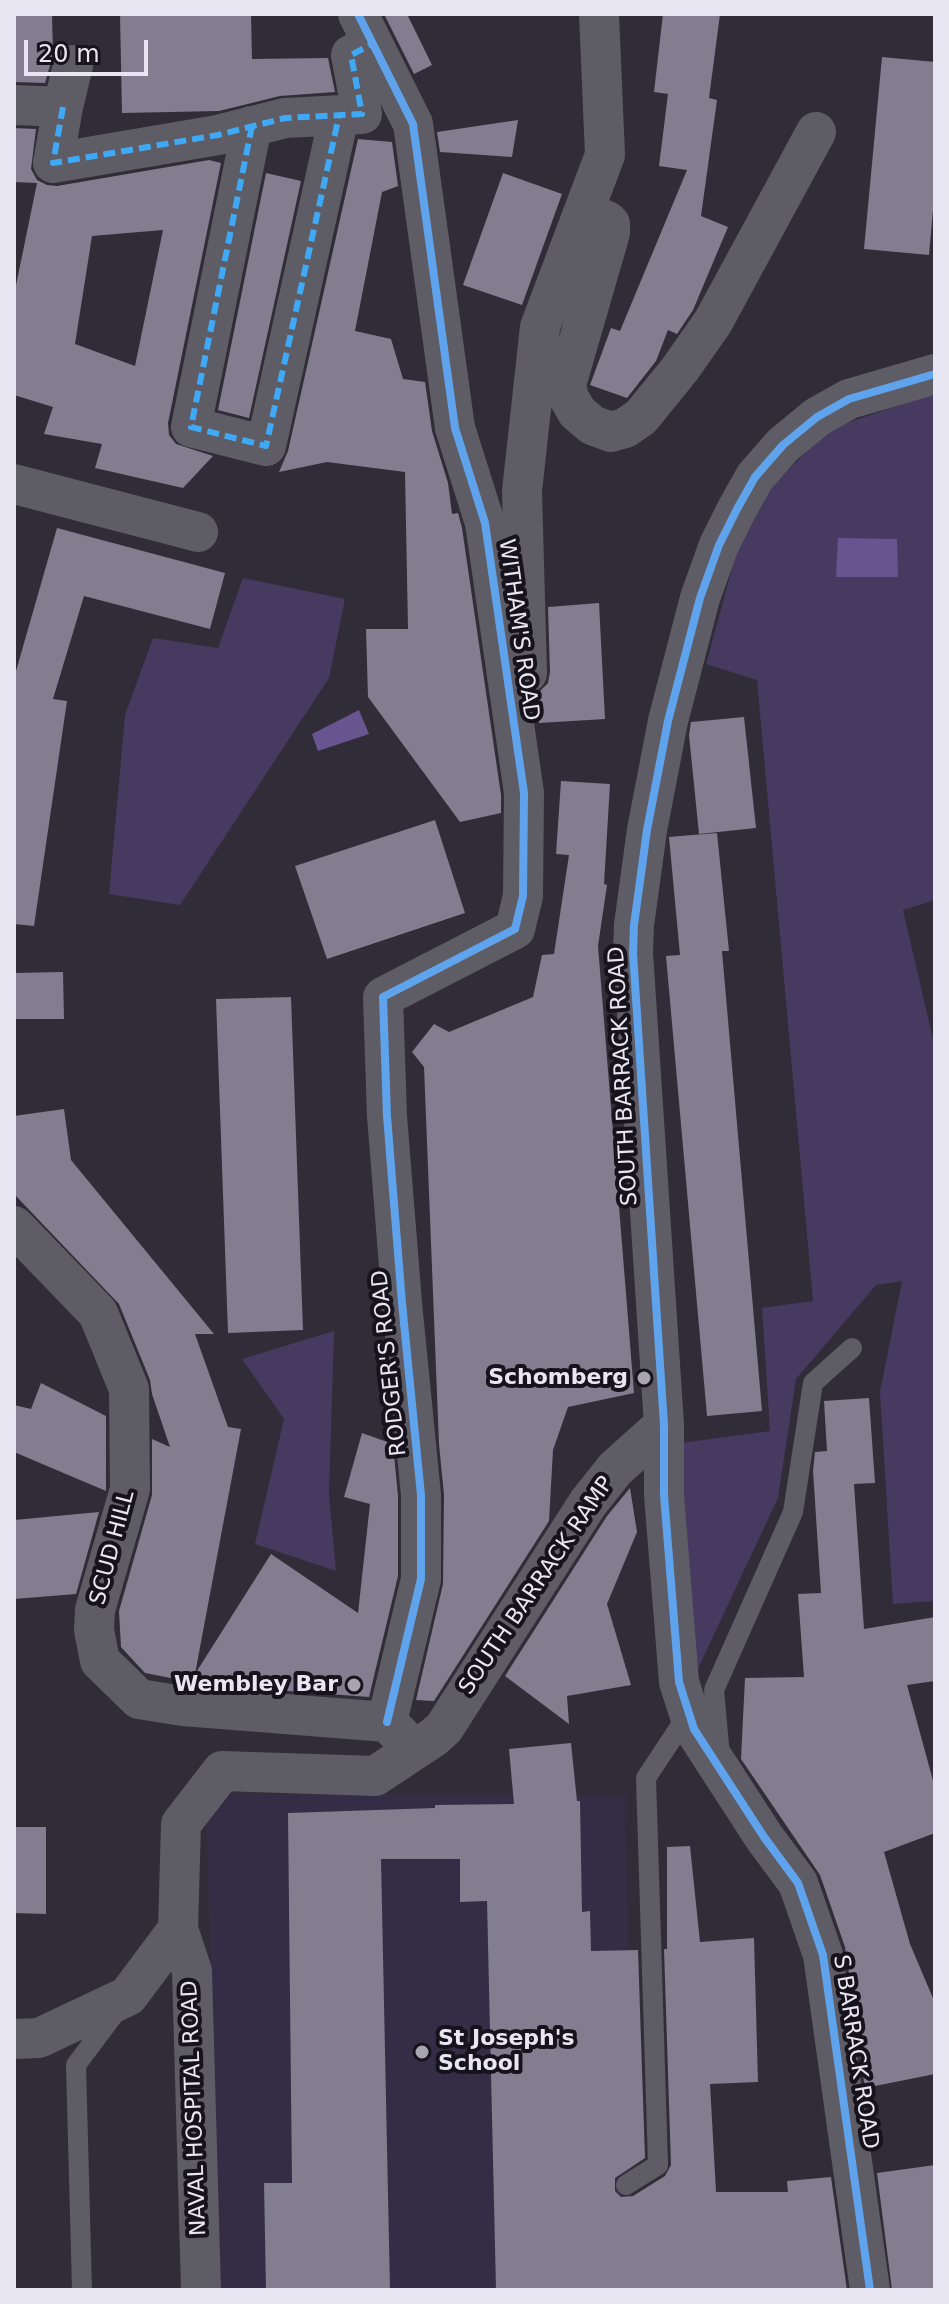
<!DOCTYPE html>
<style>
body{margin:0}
#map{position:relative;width:949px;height:2304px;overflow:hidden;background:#302d38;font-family:"DejaVu Sans",sans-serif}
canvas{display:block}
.frame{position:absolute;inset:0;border:16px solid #e9e6f3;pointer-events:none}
.scale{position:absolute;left:24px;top:40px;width:124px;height:36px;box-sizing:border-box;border:4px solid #e9e6f3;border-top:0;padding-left:10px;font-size:24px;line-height:28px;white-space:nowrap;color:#e9e6f3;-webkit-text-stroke:6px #16131c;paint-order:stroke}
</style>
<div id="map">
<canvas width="949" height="2304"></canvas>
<div class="frame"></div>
<div class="scale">20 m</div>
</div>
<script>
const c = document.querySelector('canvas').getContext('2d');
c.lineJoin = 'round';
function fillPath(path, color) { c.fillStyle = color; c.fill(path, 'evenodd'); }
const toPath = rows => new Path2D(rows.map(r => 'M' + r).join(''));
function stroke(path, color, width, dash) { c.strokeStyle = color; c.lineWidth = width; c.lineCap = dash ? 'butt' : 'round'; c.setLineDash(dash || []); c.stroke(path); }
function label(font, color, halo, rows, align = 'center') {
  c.font = font + ' "DejaVu Sans",sans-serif'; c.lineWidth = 8; c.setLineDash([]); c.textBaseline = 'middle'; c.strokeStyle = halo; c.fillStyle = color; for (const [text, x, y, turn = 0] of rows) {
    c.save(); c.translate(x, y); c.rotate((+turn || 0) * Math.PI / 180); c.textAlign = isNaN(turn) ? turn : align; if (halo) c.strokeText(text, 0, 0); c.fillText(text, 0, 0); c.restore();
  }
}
fillPath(toPath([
 [222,1793,625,1795,634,2290,221,2290,206,1813]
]), '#342d45');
fillPath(toPath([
 [935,393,935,900,903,910,935,1048,935,1601,893,1604,880,1392,902,1281,876,1285,796,1379,778,1498,694,1677,681,1443,770,1431,762,1308,813,1301,757,680,706,664,736,554,771,487,829,429],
 [243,578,345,599,329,678,180,905,109,894,125,715,153,638,218,648],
 [334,1331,329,1495,336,1571,255,1544,284,1419,242,1359]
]), '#463a60');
fillPath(toPath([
 [838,538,897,539,898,577,836,577],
 [359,710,369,734,318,751,312,734]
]), '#68548e');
fillPath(toPath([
 [14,14,52,14,53,55,45,83,14,82],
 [120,14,251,14,252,59,328,58,335,92,280,96,219,111,122,113],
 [384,14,407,14,432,65,414,74],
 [663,14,720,14,709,98,717,100,701,216,728,227,693,310,677,334,668,330,656,361,627,398,590,385,611,328,620,331,687,170,659,166,668,94,654,92],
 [882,57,935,62,935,188,929,255,864,249],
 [518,120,512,157,440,152,437,132],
 [14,128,36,129,31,169,37,180,47,185,57,186,209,160,221,163,168,423,169,435,176,444,213,456,183,488,95,468,102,444,44,434,53,407,14,395,14,295,37,183,14,182],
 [163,230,135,366,75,344,92,236],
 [358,139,392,142,398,186,382,192,355,331,391,339,403,379,425,382,432,431,448,483,452,514,458,513,462,528,501,795,501,813,460,822,368,697,366,629,408,629,405,472,327,462,279,472,288,451],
 [266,173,301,181,249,418,218,410],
 [503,173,562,194,522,305,463,285],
 [57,528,225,573,210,629,84,596,53,699,67,701,34,926,14,924,14,678],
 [599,603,605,719,539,723,539,692,548,683,550,672,548,607],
 [744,717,756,828,699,834,689,735,691,722],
 [561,781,610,784,604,884,607,885,598,946,634,1393,568,1407,553,1450,549,1521,434,1701,416,1700,443,1584,444,1495,439,1444,424,1067,412,1052,434,1024,449,1032,533,997,542,955,554,954,569,855,556,854],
 [435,820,465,913,327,959,295,866],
 [717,833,729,951,722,951,762,1411,707,1416,666,956,680,955,669,837],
 [63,972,64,1019,14,1019,14,973],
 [291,997,303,1330,228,1333,216,999],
 [64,1109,71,1160,214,1334,195,1334,228,1427,241,1429,195,1674,271,1554,358,1613,370,1504,344,1497,362,1433,393,1444,398,1496,398,1576,369,1697,207,1685,145,1673,121,1647,119,1611,152,1495,152,1439,170,1447,152,1394,150,1380,119,1304,14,1194,14,1116],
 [41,1383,106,1416,106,1491,14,1452,14,1405,31,1409],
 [869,1398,875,1483,854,1484,864,1629,935,1617,935,1681,907,1685,935,1788,935,1833,884,1852,910,1944,935,2003,935,2074,865,2088,854,2014,863,2012,850,1979,845,1947,820,1875,741,1759,745,1678,804,1677,798,1594,821,1593,813,1471,815,1452,827,1451,824,1401],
 [630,1488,637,1532,607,1604,631,1685,567,1696,569,1724,505,1676,607,1516],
 [99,1512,76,1594,14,1599,14,1520],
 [571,1743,577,1801,580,1801,582,1912,590,1911,591,1951,638,1950,645,2158,615,2178,615,2191,621,2197,633,2196,665,2176,671,2165,664,1949,667,1949,667,1847,690,1846,700,1942,754,1938,758,2082,710,2084,716,2192,788,2192,787,2181,831,2177,847,2290,496,2290,487,1901,460,1902,460,1859,381,1859,390,2290,266,2290,264,2183,292,2183,288,1813,435,1808,435,1805,514,1804,509,1749],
 [14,1827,46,1827,46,1914,14,1913],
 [935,2165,935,2290,892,2290,877,2173]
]), '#827d8f');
stroke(toPath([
 [720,1756,714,1690,793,1512,813,1383,852,1348],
 [626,2185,658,2165,646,1778,689,1713],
 [82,2290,76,2065,118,2009]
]), '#5e5c64', 20);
stroke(toPath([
 [358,14,413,124,455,428,485,523,524,793,523,896,515,929,383,997,387,1116,402,1303,421,1495,421,1579,387,1722],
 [14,105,63,107,73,65],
 [63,107,53,163,218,135,285,118,362,114,351,55,372,44],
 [252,126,191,427,266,446,339,116],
 [585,212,607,221,610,224,610,233,566,385,569,398,577,412,592,425,611,432,625,428,641,417,680,369,713,322,816,132],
 [14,484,198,532],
 [527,673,522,491,540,327,605,155,599,14],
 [14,1226,98,1313,129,1389,130,1489,95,1610,94,1630,100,1661,139,1699,183,1706,387,1722,404,1739],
 [14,2039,39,2038,128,1996,178,1929],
 [201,2290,192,1971,178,1929,181,1824,222,1771,375,1776,434,1737,444,1728,588,1503,615,1469,664,1425],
 [870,2290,823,1955,798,1883,764,1837,694,1729,679,1682,664,1495,664,1425,633,953,634,925,647,830,668,721,700,598,719,545,737,509,755,477,783,445,817,417,849,399,935,374]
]), '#5e5c64', 40);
stroke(toPath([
 [63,107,53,163,218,135,285,118,362,114,351,55,372,44],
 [252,126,191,427,266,446,339,116]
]), '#3fa9f5', 6, [12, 6]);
stroke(toPath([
 [358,14,413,124,455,428,485,523,524,793,523,896,515,929,383,997,387,1116,402,1303,421,1495,421,1579,387,1722],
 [870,2290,823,1955,798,1883,764,1837,694,1729,679,1682,664,1495,664,1425,633,953,634,925,647,830,668,721,700,598,719,545,737,509,755,477,783,445,817,417,849,399,935,374]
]), '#60a3ed', 8);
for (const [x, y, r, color] of [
 [644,1378,8,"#a8a5b2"],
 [354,1685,8,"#a8a5b2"],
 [422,2052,8,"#a8a5b2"]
]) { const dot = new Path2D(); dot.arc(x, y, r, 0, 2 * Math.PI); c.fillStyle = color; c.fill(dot); stroke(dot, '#16131c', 3); }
label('22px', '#e9e6f3', '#16131c', [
 ["WITHAM'S ROAD",518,630,82],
 ["SOUTH BARRACK ROAD",624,1076,-93],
 ["RODGER'S ROAD",390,1363,-96],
 ["SCUD HILL",113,1548,-75],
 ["SOUTH BARRACK RAMP",537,1586,-56],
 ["S BARRACK ROAD",855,2052,81],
 ["NAVAL HOSPITAL ROAD",195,2108,-92]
]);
label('bold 22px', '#e9e6f3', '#16131c', [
 ["Schomberg",628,1378],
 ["Wembley Bar",338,1685],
 ["St Joseph's",438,2039,"left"],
 ["School",438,2064,"left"]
], 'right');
</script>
